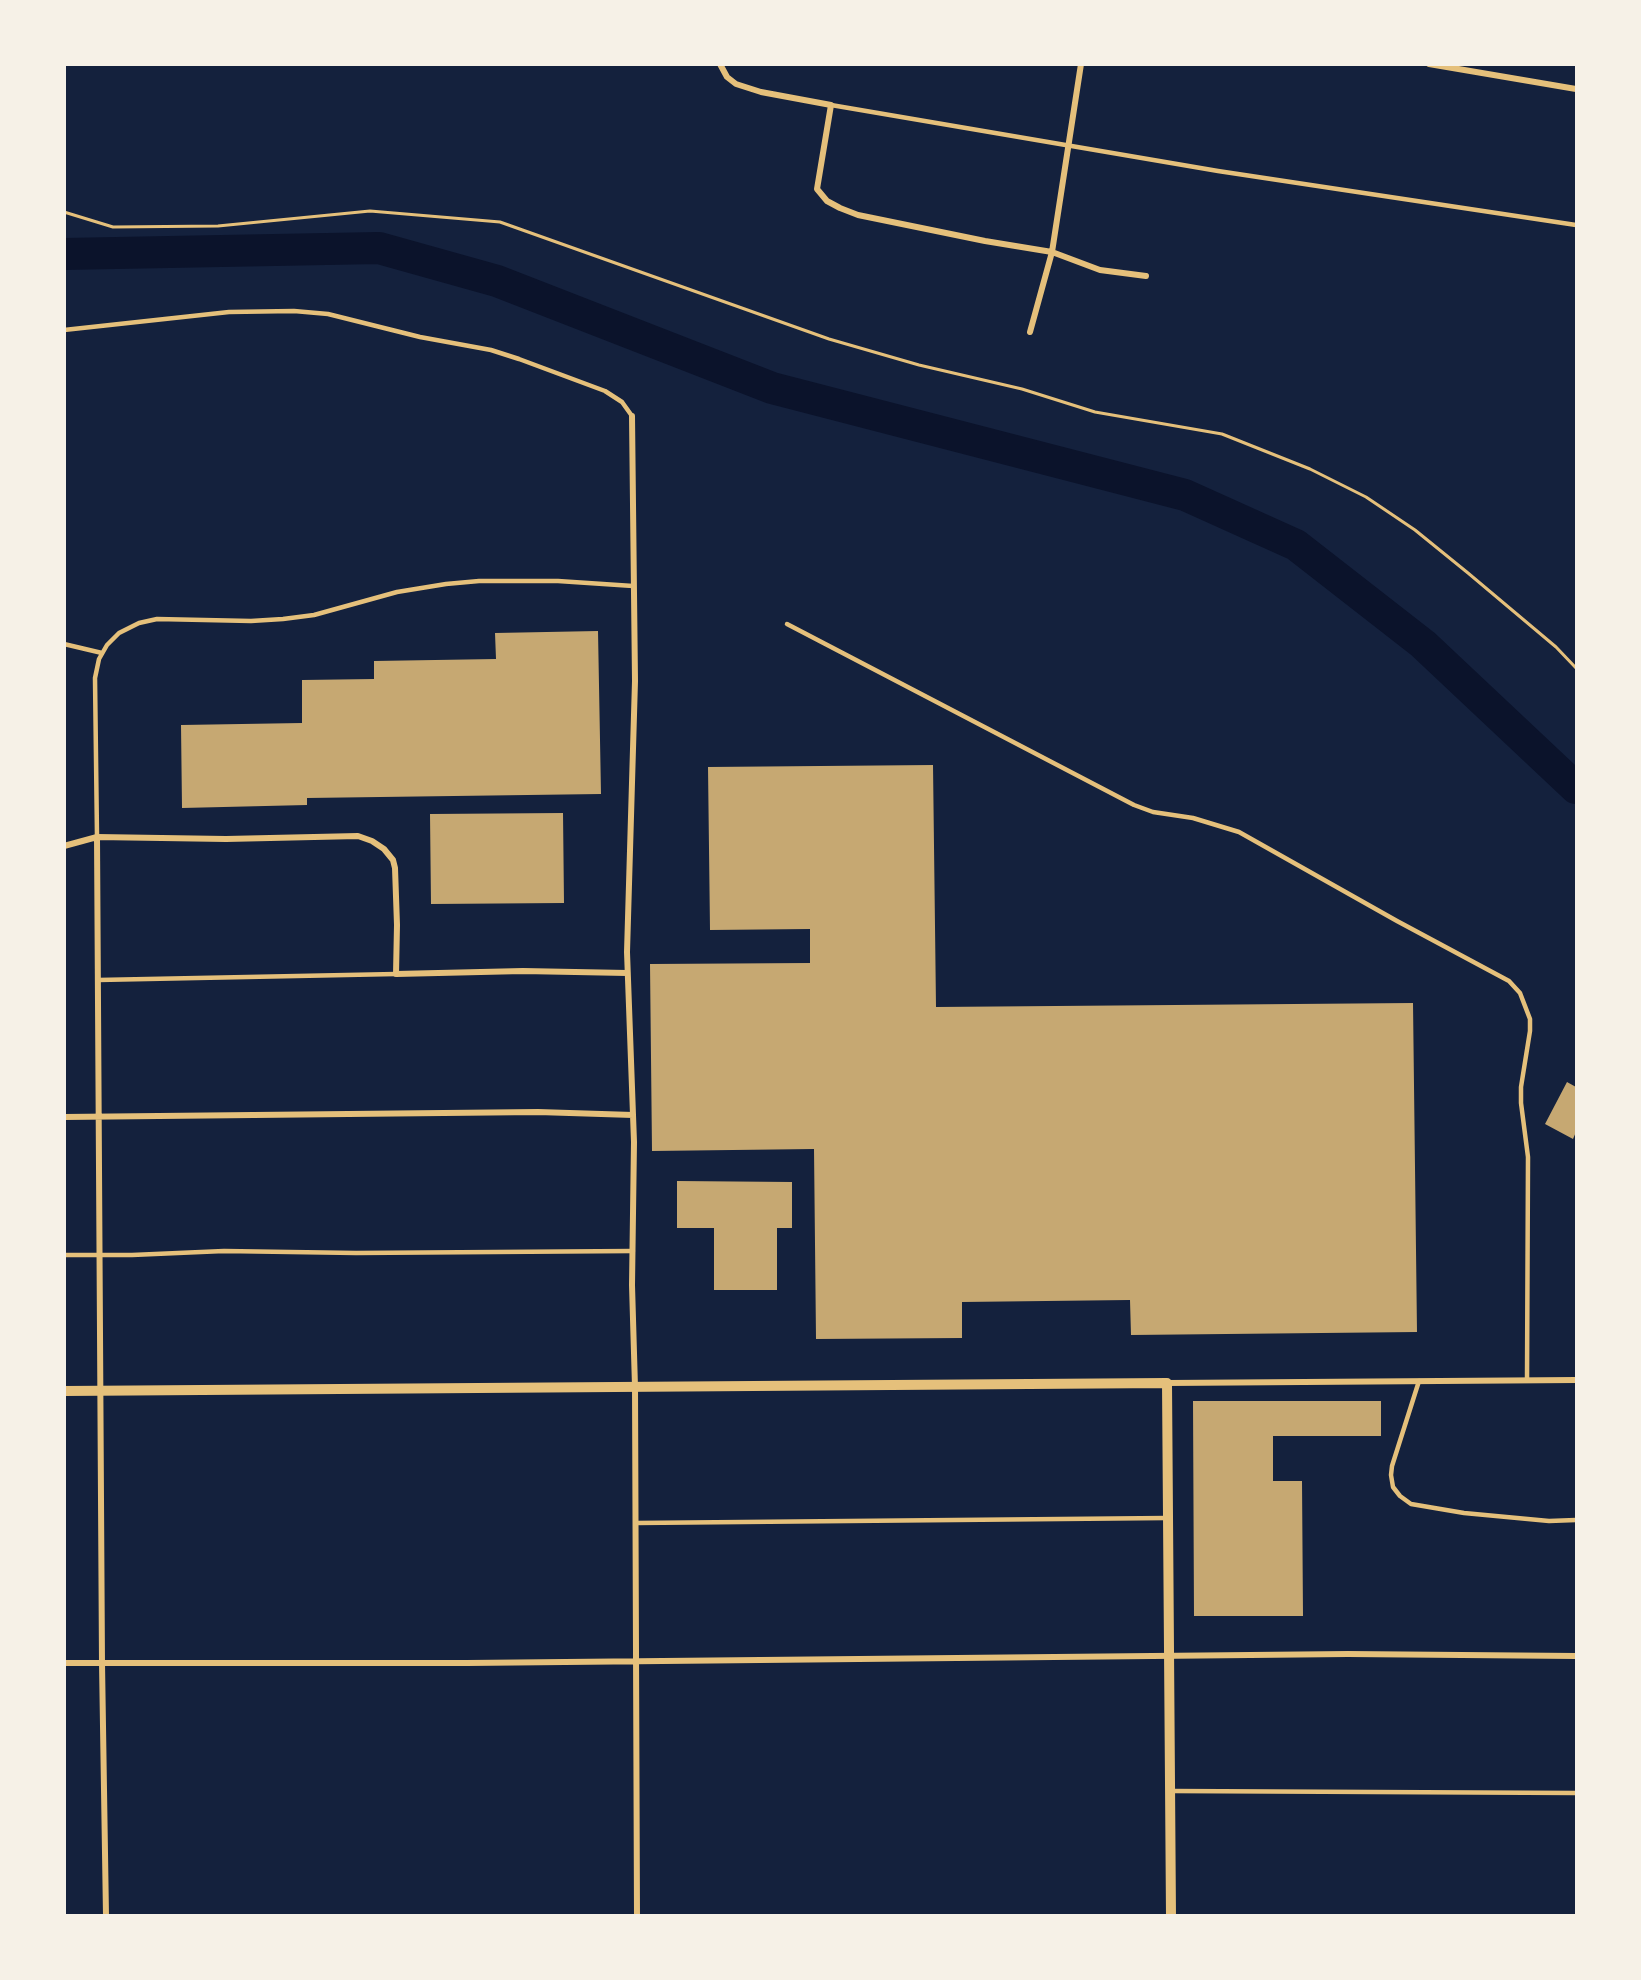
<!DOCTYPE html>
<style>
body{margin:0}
#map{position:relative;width:1641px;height:1980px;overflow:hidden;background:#14213d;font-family:Lora,serif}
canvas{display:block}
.frame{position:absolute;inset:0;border:66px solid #f6f1e7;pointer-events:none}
</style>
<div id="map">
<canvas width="1641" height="1980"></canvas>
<div class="frame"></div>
</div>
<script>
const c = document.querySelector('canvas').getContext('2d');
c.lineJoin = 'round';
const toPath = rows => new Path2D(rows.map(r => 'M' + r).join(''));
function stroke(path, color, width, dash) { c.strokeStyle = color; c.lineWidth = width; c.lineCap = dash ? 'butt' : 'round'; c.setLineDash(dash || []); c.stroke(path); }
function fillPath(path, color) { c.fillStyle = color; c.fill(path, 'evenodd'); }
stroke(toPath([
 [64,254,379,248,497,281,772,388,1185,495,1296,545,1423,644,1576,788]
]), '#0b132b', 32);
fillPath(toPath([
 [598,631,601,794,307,798,307,805,182,808,181,725,302,723,302,680,374,679,374,661,496,659,495,633],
 [933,765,936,1007,1413,1003,1417,1332,1131,1335,1130,1300,962,1302,962,1338,816,1339,814,1149,652,1151,650,964,810,963,810,929,710,930,708,767],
 [563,813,564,903,431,904,430,814],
 [1567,1082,1576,1087,1576,1132,1573,1139,1545,1124],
 [677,1181,792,1182,792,1228,777,1228,777,1290,714,1290,714,1228,677,1228],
 [1193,1401,1381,1401,1381,1436,1273,1436,1273,1481,1302,1481,1303,1616,1194,1616]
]), '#c6a872');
stroke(toPath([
 [64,212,113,227,218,226,370,211,500,222,829,339,919,365,1022,389,1095,412,1222,434,1310,469,1366,497,1415,530,1468,573,1556,647,1576,668]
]), '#e5c07b', 3);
stroke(toPath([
 [831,105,1218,171,1576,225],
 [64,330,229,312,294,311,328,314,420,337,491,350,519,359,605,391,622,402,632,416],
 [787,624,1134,805,1153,812,1193,818,1239,832,1397,921,1509,981,1520,993,1530,1019,1530,1031,1521,1087,1521,1103,1528,1157,1527,1380],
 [64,644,102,653],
 [97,837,95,678,99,659,107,645,119,633,139,623,157,619,251,621,283,619,314,615,397,592,446,584,479,581,558,581,633,586],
 [98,980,396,974],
 [64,1255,132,1255,224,1251,356,1253,633,1251],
 [1419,1381,1392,1466,1391,1475,1393,1487,1400,1496,1411,1504,1464,1513,1549,1521,1576,1520],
 [636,1523,1167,1518],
 [1171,1791,1576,1793]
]), '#e5c07b', 4.5);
stroke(toPath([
 [720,64,727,77,736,84,761,92,831,105,817,189,827,201,840,208,858,215,985,241,1052,252,1100,270,1146,276],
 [1429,64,1576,89],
 [1030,332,1052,252,1081,64],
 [632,416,635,681,627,952,634,1142,632,1285,635,1387,637,1916],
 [97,837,102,1663,106,1916],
 [64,846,97,837,226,839,358,836,372,841,384,849,393,860,395,868,397,925,396,974,523,971,627,973],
 [64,1117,538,1112,633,1115],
 [1167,1383,1576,1380],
 [64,1663,467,1663,1348,1654,1576,1656]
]), '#e5c07b', 6);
stroke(toPath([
 [64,1391,1167,1383,1171,1916]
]), '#e5c07b', 10);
</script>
